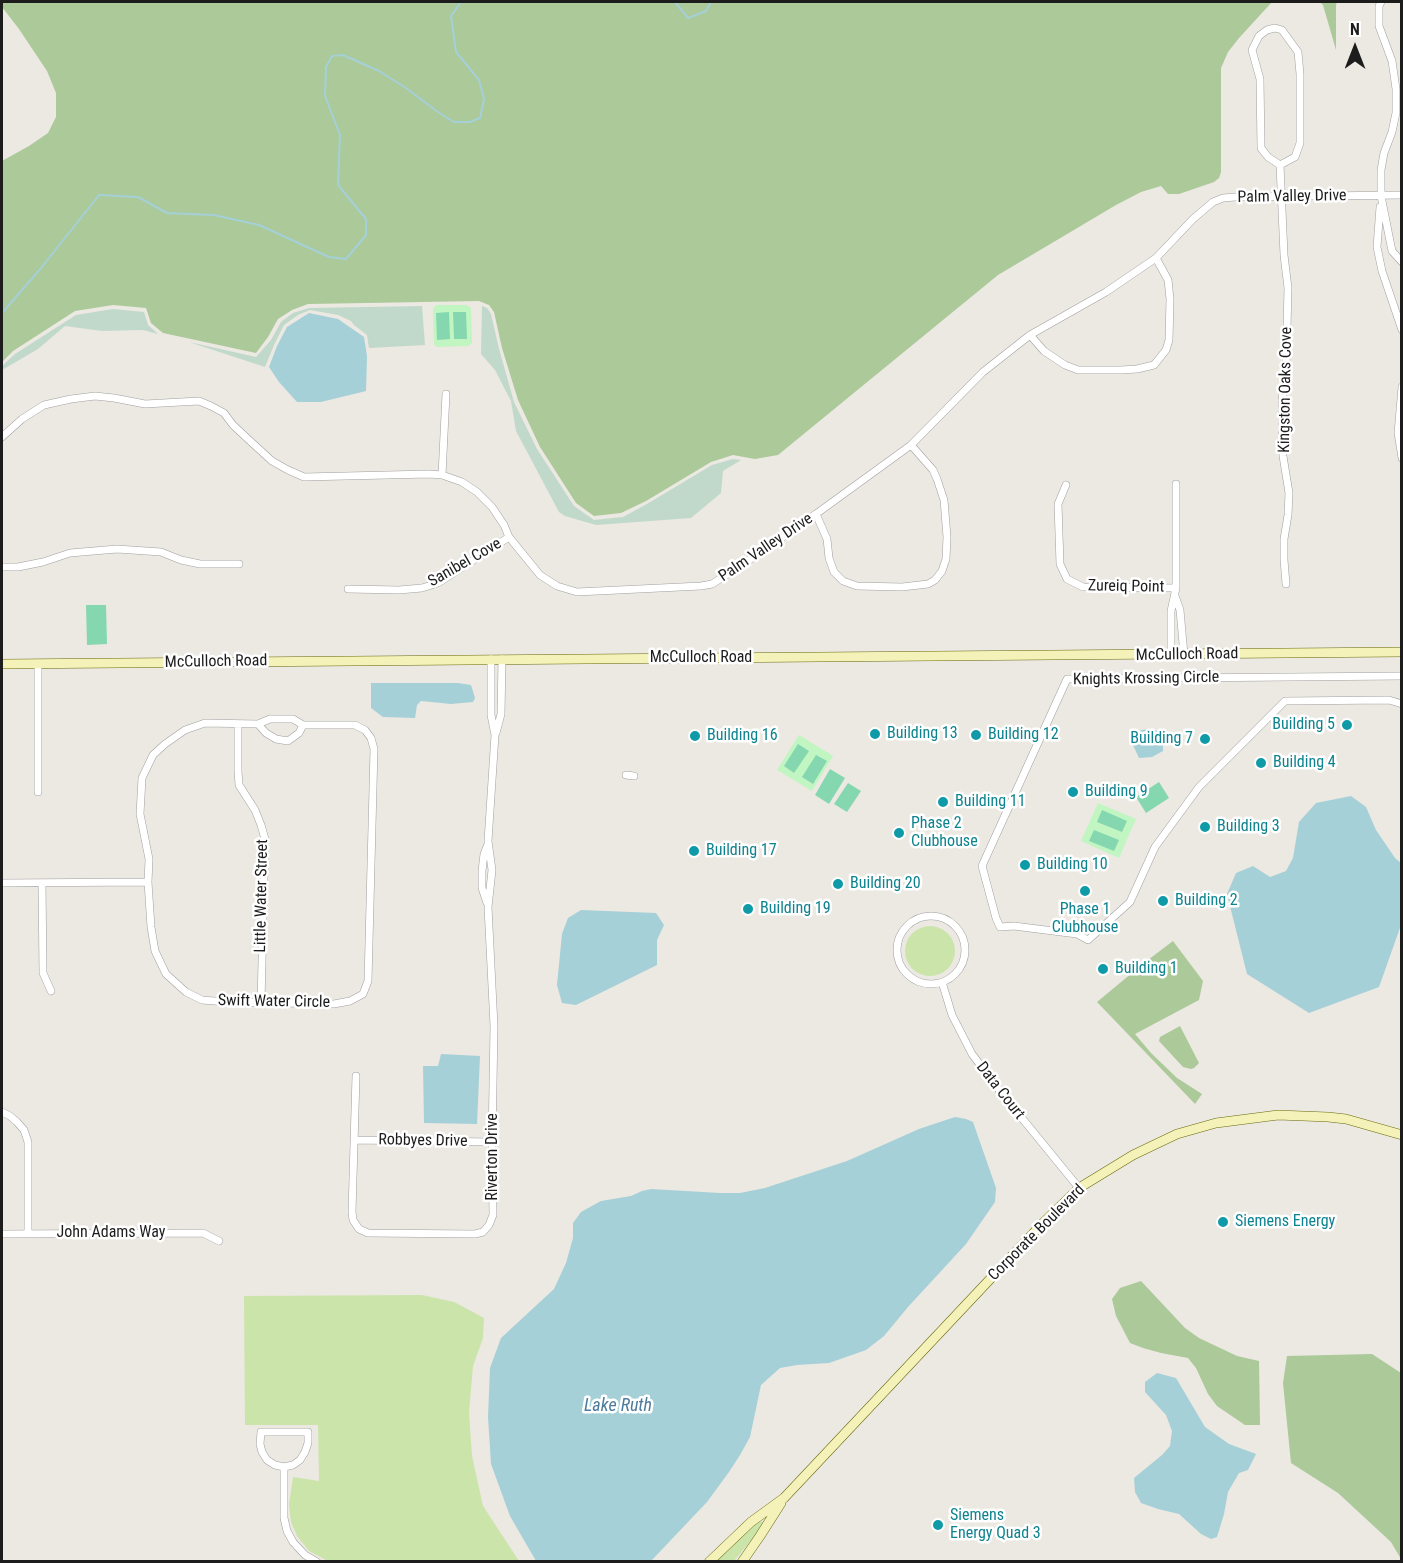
<!DOCTYPE html>
<style>
body{margin:0}
#map{position:relative;width:1403px;height:1563px;overflow:hidden;background:#ece8e2;font-family:"Roboto Condensed",sans-serif}
canvas{display:block}
.frame{position:absolute;inset:0;border:3px solid #1c1c1c;pointer-events:none}
.north{position:absolute;left:1325px;top:18px;width:60px;height:60px;-webkit-text-stroke:4px #fff;paint-order:stroke;rotate:0deg;font-size:16px;font-weight:700;line-height:24px;text-align:center;color:#1c1c1c}
.north::after{content:'';display:block;margin:auto;width:21px;height:27px;background:#1c1c1c;clip-path:polygon(50% 0,100% 100%,50% 72%,0 100%)}
</style>
<div id="map">
<canvas width="1403" height="1563"></canvas>
<div class="frame"></div>
<div class="north">N</div>
</div>
<script>
const c = document.querySelector('canvas').getContext('2d');
c.lineJoin = 'round';
function fillPath(path, color) { c.fillStyle = color; c.fill(path, 'evenodd'); }
const toPath = rows => new Path2D(rows.map(r => 'M' + r).join(''));
function stroke(path, color, width, dash) { c.strokeStyle = color; c.lineWidth = width; c.lineCap = dash ? 'butt' : 'round'; c.setLineDash(dash || []); c.stroke(path); }
function label(font, color, halo, rows, align = 'center') {
  c.font = font + ' "Roboto Condensed",sans-serif'; c.lineWidth = 5; c.setLineDash([]); c.textBaseline = 'middle'; c.strokeStyle = halo; c.fillStyle = color; for (const [text, x, y, turn = 0] of rows) {
    c.save(); c.translate(x, y); c.rotate((+turn || 0) * Math.PI / 180); c.textAlign = isNaN(turn) ? turn : align; if (halo) c.strokeText(text, 0, 0); c.fillText(text, 0, 0); c.restore();
  }
}
fillPath(toPath([
 '905 951a25 25 0 1 1 50 0a25 25 0 1 1-50 0Z',
 [422,1295,454,1302,484,1318,483,1338,473,1366,469,1412,472,1456,483,1506,519,1561,354,1562,326,1560,309,1551,297,1536,291,1522,289,1505,293,1477,319,1481,318,1425,245,1425,244,1296],
 [758,1521,763,1522,762,1527,734,1561,714,1562]
]), '#cbe4aa');
fillPath(toPath([
 [2,2,1272,2,1239,38,1228,52,1221,68,1221,172,1219,178,1214,182,1179,194,1168,194,1161,186,1141,192,1116,205,998,275,778,455,755,459,733,455,711,462,646,501,621,513,594,516,576,503,540,447,518,400,502,348,494,312,489,305,479,301,308,304,292,310,278,319,268,337,256,353,163,333,151,323,146,308,113,305,75,311,13,351,2,362,2,161,29,146,48,133,56,117,56,93,47,71,19,29,2,7],
 [1320,2,1337,2,1336,5,1336,50,1323,5],
 [1173,941,1203,981,1199,1000,1135,1034,1151,1053,1177,1078,1202,1094,1195,1104,1097,1002,1144,963],
 [1180,1026,1199,1063,1194,1068,1191,1069,1183,1067,1159,1041,1160,1037],
 [1141,1281,1185,1328,1199,1338,1237,1356,1259,1361,1260,1425,1245,1425,1217,1406,1208,1394,1196,1368,1188,1358,1161,1353,1143,1348,1130,1343,1116,1316,1112,1299,1120,1288],
 [1372,1354,1401,1373,1401,1559,1391,1542,1338,1493,1291,1463,1283,1383,1287,1356]
]), '#abc999');
fillPath(toPath([
 [422,306,425,345,369,348,367,335,354,325,351,321,338,315,310,310,298,315,284,325,274,345,265,367,189,342,256,357,271,340,281,322,293,313,309,308],
 [482,306,487,308,491,314,499,349,514,402,537,449,574,506,594,520,623,517,647,504,712,465,733,459,741,460,723,471,721,493,691,518,596,525,565,516,559,512,516,431,511,401,495,370,481,354],
 [113,309,144,312,148,325,158,334,143,330,102,331,65,326,38,349,2,370,2,366,15,354,76,315]
]), '#c0d9cb');
fillPath(toPath([
 [436,305,467,305,471,308,472,343,468,346,437,347,434,345,433,309],
 [799,735,833,756,812,791,777,770],
 [1098,803,1136,819,1119,858,1081,841]
]), '#c1f5c1');
fillPath(toPath([
 [449,312,450,339,437,340,436,313],
 [453,312,466,312,467,339,454,339],
 [86,605,106,605,107,644,87,645],
 [798,744,809,751,794,773,784,766],
 [816,755,827,761,813,784,802,777],
 [830,769,845,778,829,804,815,795],
 [1159,782,1169,798,1146,813,1136,797],
 [848,783,861,791,847,812,834,804],
 [1102,810,1127,821,1122,832,1097,822],
 [1094,830,1119,840,1114,851,1089,841]
]), '#85d7b0');
fillPath(toPath([
 [309,313,338,319,364,337,367,356,366,391,321,402,297,402,279,382,269,367,277,346,287,327],
 [371,683,458,683,471,685,475,698,473,702,451,704,421,701,417,705,415,718,383,717,371,708],
 [1154,729,1163,734,1163,751,1152,757,1139,758,1132,743,1141,730],
 [1351,796,1366,807,1376,830,1395,858,1401,863,1401,925,1379,987,1309,1013,1247,974,1227,894,1236,873,1253,866,1270,877,1286,871,1293,858,1299,822,1316,803],
 [581,910,656,913,664,925,657,940,657,965,576,1005,562,1003,557,985,562,934,568,918],
 [441,1054,480,1056,477,1124,424,1123,423,1066,438,1066],
 [955,1117,966,1119,973,1122,996,1188,995,1202,966,1244,908,1307,884,1336,866,1350,829,1363,797,1365,780,1368,761,1385,750,1437,740,1455,729,1472,707,1502,651,1561,536,1561,510,1516,491,1464,488,1417,490,1368,501,1338,554,1289,566,1263,573,1238,573,1223,581,1212,601,1201,631,1196,642,1191,651,1189,720,1193,740,1193,765,1188,847,1161,919,1129],
 [1157,1373,1176,1378,1205,1427,1229,1444,1256,1454,1248,1470,1239,1473,1228,1492,1224,1514,1217,1537,1211,1539,1201,1534,1179,1514,1158,1509,1141,1503,1135,1492,1134,1478,1162,1455,1170,1446,1172,1431,1166,1415,1145,1392,1145,1382]
]), '#a5d0d7');
stroke(toPath([
 [675,2,688,18,706,11,711,2],
 [2,313,41,268,99,195,138,197,167,213,214,215,259,225,329,257,346,259,366,235,366,219,338,185,340,135,325,96,326,67,332,56,343,55,379,71,406,88,442,115,454,122,470,122,480,118,484,99,479,80,456,52,451,16,461,2]
]), '#a5d0d7', 2);
const street = toPath([
 [1381,2,1379,6,1379,26,1392,61,1396,89,1396,113,1392,132,1384,153,1381,170,1381,196,1392,251,1402,262],
 [1275,28,1282,30,1298,52,1300,74,1300,143,1295,157,1280,165,1268,157,1261,148,1260,79,1252,50,1259,36,1267,30,1275,28],
 [1280,165,1284,255,1288,288,1286,368,1282,400,1282,429,1283,456,1289,493,1288,515,1284,539,1284,560,1286,584],
 [1380,207,1377,247,1382,271,1402,330],
 [1030,335,1044,351,1065,365,1078,370,1121,370,1137,369,1154,365,1166,350,1169,340,1170,299,1168,280,1156,258],
 [1402,387,1398,433,1402,458],
 [2,437,22,419,44,405,71,399,95,396,114,398,145,404,199,401,211,406,224,413,233,425,249,440,272,461,288,470,304,477,429,474,442,475,462,482,477,492,492,507,504,525,509,537,540,575,557,586,577,592,701,586,712,584,745,563,816,514,911,445,983,372,1030,335,1106,292,1156,258,1193,219,1213,202,1223,198,1235,197,1402,195],
 [442,475,446,394],
 [1066,485,1058,504,1060,564,1067,579,1083,587,1176,588],
 [816,514,827,539,829,558,834,572,843,581,857,586,902,587,928,584,935,580,942,571,946,559,947,537,944,500,937,479,933,470,911,445],
 [2,567,18,567,43,562,70,553,117,549,161,552,181,560,200,564,239,564],
 [348,589,399,590,422,588,438,583,509,537],
 [1175,596,1180,610,1184,655],
 [1171,655,1171,611,1176,588,1176,484],
 [38,664,38,792],
 [1402,676,1067,679,982,866,996,918,1000,927,1014,926,1077,934,1088,940,1130,902,1155,847,1199,787,1285,701,1389,700,1402,704],
 [270,719,293,719,303,725,355,725,365,730,371,738,374,749,368,981,363,994,350,1001,334,1004,227,1002,202,1000,186,992,166,974,155,951,151,927,148,882,149,859,140,814,142,778,153,755,165,744,185,730,205,723,258,724,270,719],
 [238,724,238,771,239,785,255,810,261,825,265,839,261,1003],
 [258,724,266,733,276,739,288,741,299,733,303,725],
 [496,733,501,714,502,659],
 [626,775,634,776],
 [2,883,148,882],
 [42,883,43,973,51,991],
 [487,903,482,888,482,871,484,854,488,844],
 '897 950a34 34 0 1 1 68 0a34 34 0 1 1-68 0Z',
 [942,982,952,1015,972,1054,999,1090,1079,1188],
 [356,1076,352,1212,353,1220,359,1229,368,1233,475,1234,483,1232,489,1225,493,1215,492,1142,494,1026,488,907,492,870,488,841,495,735,491,715,491,659],
 [2,1112,10,1116,17,1122,24,1130,28,1142,28,1234],
 [354,1140,492,1142],
 [2,1234,203,1233,219,1241],
 [261,1432,308,1432,308,1443,305,1452,300,1460,293,1465,284,1467,275,1465,267,1460,262,1452,260,1444,261,1432],
 [284,1467,284,1518,287,1531,293,1542,305,1555,317,1562]
]);
const secondary = toPath([
 [2,664,1402,652],
 [709,1562,751,1522,784,1498,1042,1224,1079,1188,1133,1155,1177,1134,1216,1123,1278,1115,1328,1117,1346,1119,1402,1135],
 [742,1562,760,1536,781,1503]
]);
stroke(street, '#a0a0a0', 8);
stroke(secondary, '#67690c', 10);
stroke(street, '#fff', 7);
stroke(secondary, '#f4f2b8', 9);
for (const [x, y, r, color] of [
 [1347,725,6,"#0f9aa8"],
 [875,734,6,"#0f9aa8"],
 [976,735,6,"#0f9aa8"],
 [695,736,6,"#0f9aa8"],
 [1205,739,6,"#0f9aa8"],
 [1261,763,6,"#0f9aa8"],
 [1073,792,6,"#0f9aa8"],
 [943,802,6,"#0f9aa8"],
 [1205,827,6,"#0f9aa8"],
 [899,833,6,"#0f9aa8"],
 [694,851,6,"#0f9aa8"],
 [1025,865,6,"#0f9aa8"],
 [838,884,6,"#0f9aa8"],
 [1085,891,6,"#0f9aa8"],
 [1163,901,6,"#0f9aa8"],
 [748,909,6,"#0f9aa8"],
 [1103,969,6,"#0f9aa8"],
 [1223,1222,6,"#0f9aa8"],
 [938,1525,6,"#0f9aa8"]
]) { const dot = new Path2D(); dot.arc(x, y, r, 0, 2 * Math.PI); c.fillStyle = color; c.fill(dot); stroke(dot, '#fff', 2); }
label('16px', '#1c1c1c', '#fff', [
 ["Palm Valley Drive",1292,197,-1],
 ["Kingston Oaks Cove",1286,390,-89],
 ["Palm Valley Drive",766,548,-34],
 ["Sanibel Cove",465,563,-30],
 ["Zureiq Point",1126,587,1],
 ["McCulloch Road",1187,655,-1],
 ["McCulloch Road",701,658],
 ["McCulloch Road",216,662,-1],
 ["Knights Krossing Circle",1146,679,-1],
 ["Little Water Street",262,896,-89],
 ["Swift Water Circle",274,1002,1],
 ["Data Court",1000,1091,52],
 ["Robbyes Drive",423,1141,1],
 ["Riverton Drive",493,1157,-90],
 ["John Adams Way",111,1233],
 ["Corporate Boulevard",1037,1233,-45]
]);
label('16px', '#0d838f', '#fff', [
 ["Building 5",1335,725,"right"],
 ["Building 13",887,734],
 ["Building 12",988,735],
 ["Building 16",707,736],
 ["Building 7",1193,739,"right"],
 ["Building 4",1273,763],
 ["Building 9",1085,792],
 ["Building 11",955,802],
 ["Phase 2",911,824],
 ["Clubhouse",911,842],
 ["Building 3",1217,827],
 ["Building 17",706,851],
 ["Building 10",1037,865],
 ["Building 20",850,884],
 ["Building 2",1175,901],
 ["Building 19",760,909],
 ["Phase 1",1085,910,"center"],
 ["Clubhouse",1085,928,"center"],
 ["Building 1",1115,969],
 ["Siemens Energy",1235,1222],
 ["Siemens",950,1516],
 ["Energy Quad 3",950,1534]
], 'left');
label('italic 18px', '#4d7b9d', '#fff', [
 ["Lake Ruth",618,1406]
]);
</script>
